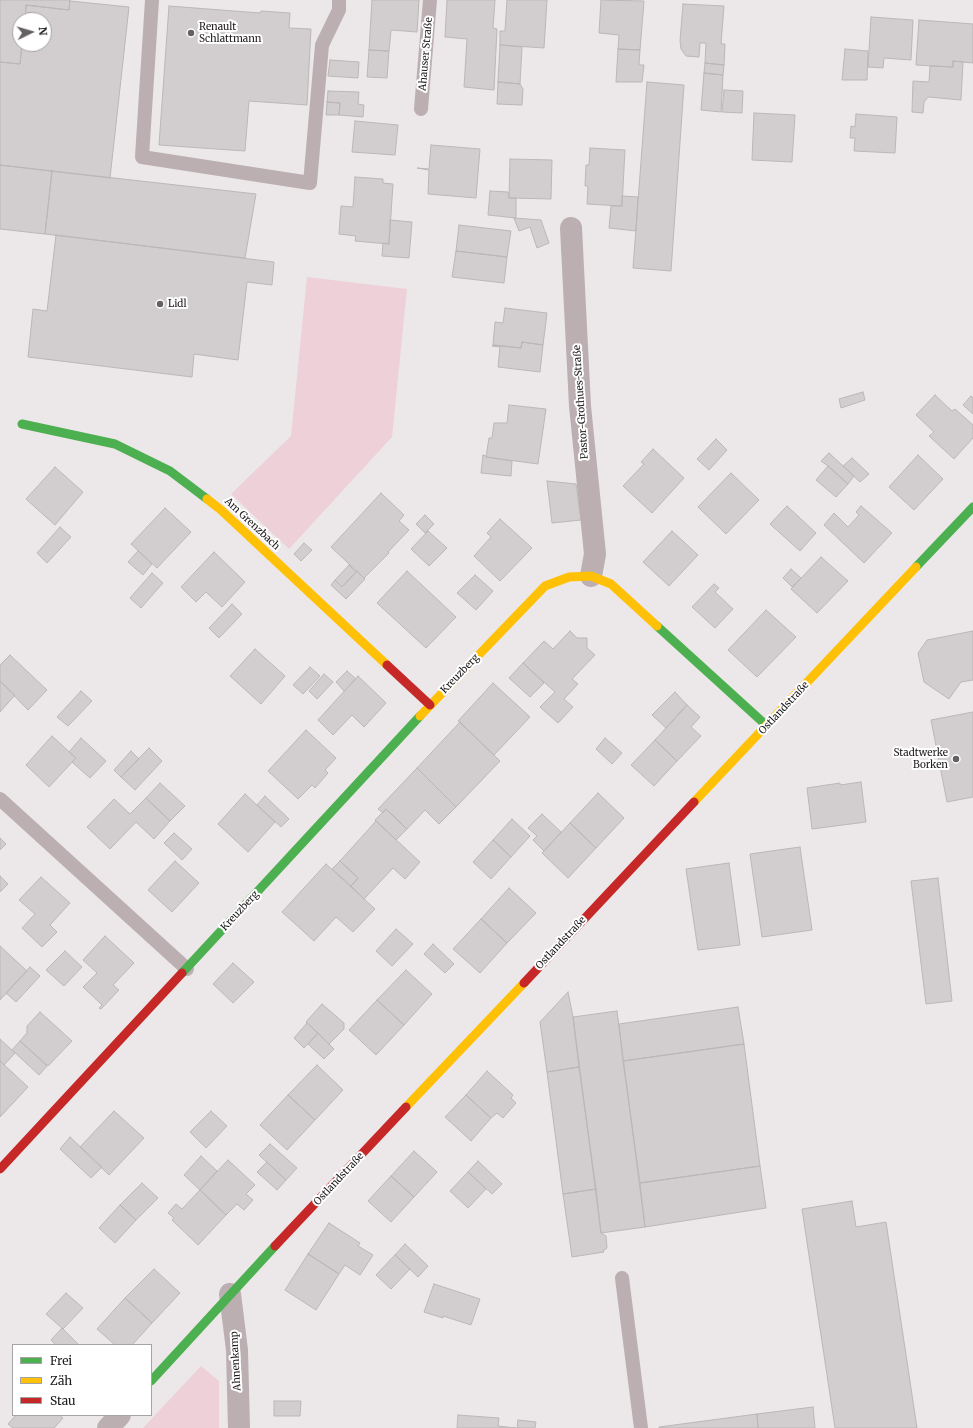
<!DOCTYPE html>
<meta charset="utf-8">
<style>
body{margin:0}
#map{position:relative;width:973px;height:1428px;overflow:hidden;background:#ece7e8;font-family:Merriweather,serif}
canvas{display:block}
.legend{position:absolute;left:12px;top:1344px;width:140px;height:72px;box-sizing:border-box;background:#fff;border:1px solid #a5a3a3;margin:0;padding:5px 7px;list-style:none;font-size:12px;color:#1d191a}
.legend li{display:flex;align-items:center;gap:8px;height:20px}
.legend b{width:20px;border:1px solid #a5a3a3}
.north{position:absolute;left:12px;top:12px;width:40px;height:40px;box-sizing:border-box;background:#fff;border:1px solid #a5a3a3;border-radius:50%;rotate:85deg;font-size:11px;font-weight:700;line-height:16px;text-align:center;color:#1d191a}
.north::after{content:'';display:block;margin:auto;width:14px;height:18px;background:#656162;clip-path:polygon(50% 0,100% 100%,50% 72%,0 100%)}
</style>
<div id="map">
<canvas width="973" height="1428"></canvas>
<ul class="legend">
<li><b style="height:5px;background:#4caf50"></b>Frei</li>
<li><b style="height:5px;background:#ffc107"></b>Zäh</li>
<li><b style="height:5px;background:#c62828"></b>Stau</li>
</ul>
<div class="north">N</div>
</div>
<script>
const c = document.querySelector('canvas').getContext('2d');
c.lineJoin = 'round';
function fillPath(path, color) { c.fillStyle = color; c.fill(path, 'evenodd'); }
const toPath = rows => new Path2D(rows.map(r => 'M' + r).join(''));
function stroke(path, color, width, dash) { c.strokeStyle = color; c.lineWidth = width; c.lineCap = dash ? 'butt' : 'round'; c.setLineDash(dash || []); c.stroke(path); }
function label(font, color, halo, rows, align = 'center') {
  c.font = font + ' Merriweather,serif'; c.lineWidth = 4; c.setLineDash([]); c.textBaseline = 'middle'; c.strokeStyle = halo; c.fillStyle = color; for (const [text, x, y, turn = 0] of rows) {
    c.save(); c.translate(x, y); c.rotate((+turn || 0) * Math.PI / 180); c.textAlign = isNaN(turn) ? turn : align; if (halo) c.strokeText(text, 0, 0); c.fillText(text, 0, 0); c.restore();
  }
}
fillPath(toPath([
 [307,277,407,289,392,437,289,549,231,494,291,436],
 [201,1366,219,1381,219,1428,143,1428]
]), '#eed0d9');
const building = toPath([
 [0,0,70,0,69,10,26,5,25,20,20,20,20,44,22,44,20,64,0,62,0,0],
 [372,0,419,0,417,32,391,30,389,51,369,50,372,0],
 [447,0,495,0,493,28,497,29,494,90,464,87,467,39,445,37,447,0],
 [507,0,547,0,544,48,500,45,500,31,505,31,507,0],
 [601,0,644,1,640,50,618,49,619,35,599,33,601,0],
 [70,1,129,7,110,178,0,165,0,62,20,64,22,44,44,44,44,20,25,20,26,5,69,10,70,1],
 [683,4,724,6,721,44,725,44,724,65,705,63,706,43,700,43,699,57,686,56,681,49,680,41,683,4],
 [169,6,260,13,261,11,290,13,289,28,311,29,307,105,249,101,245,151,159,145,169,6],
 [871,17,913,20,911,60,884,58,883,68,868,67,871,17],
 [919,20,973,24,973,63,953,61,953,67,916,65,919,20],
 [500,45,522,47,520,84,498,82,500,45],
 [618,49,640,50,639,65,644,65,642,82,616,82,618,49],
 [845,49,868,51,867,80,842,80,845,49],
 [369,50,389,51,387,78,367,77,369,50],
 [330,60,359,62,358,78,328,76,330,60],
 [953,61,963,62,961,100,928,97,924,102,923,113,912,112,913,81,929,82,930,66,953,67,953,61],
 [705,63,724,65,723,75,704,73,705,63],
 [704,73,723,75,721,112,701,110,704,73],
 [498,82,520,84,523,89,522,105,497,104,498,82],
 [647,82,684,85,671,271,633,268,647,82],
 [724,90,743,91,742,113,722,112,724,90],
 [328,91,359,92,358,104,364,105,363,117,339,115,340,103,327,102,328,91],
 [327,102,340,103,339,115,326,115,327,102],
 [754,113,795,115,792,162,752,160,754,113],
 [856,114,897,117,895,153,854,151,855,138,850,138,851,126,855,127,856,114],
 [355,121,398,125,395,155,352,152,355,121],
 [431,145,480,149,476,198,428,194,429,170,417,168,429,169,431,145],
 [590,148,625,150,622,206,587,204,588,186,585,186,586,165,589,165,590,148],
 [510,159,552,160,551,199,509,198,510,159],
 [0,165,52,171,45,234,0,229,0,165],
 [52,171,256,194,245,258,45,234,52,171],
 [355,177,383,179,383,183,393,184,389,244,355,241,356,236,339,234,341,206,353,207,355,177],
 [490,191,508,192,509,198,516,198,516,218,488,215,490,191],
 [622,196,638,197,636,231,609,228,611,206,622,206,622,196],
 [514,218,541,220,549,243,537,248,530,227,519,231,514,218],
 [390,220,412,222,409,258,382,256,383,243,389,244,390,220],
 [459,225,511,231,507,257,456,251,459,225],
 [56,235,274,262,272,285,247,282,238,360,194,354,192,377,28,357,33,309,47,311,56,235],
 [456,251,507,257,504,283,452,277,456,251],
 [505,308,547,313,543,345,522,342,521,348,493,345,495,322,503,323,505,308],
 [522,342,543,345,540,372,498,367,500,347,492,346,493,345,521,348,522,342],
 [863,392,865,400,841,408,839,399,863,392],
 [935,395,952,411,955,409,973,425,973,438,954,459,929,436,934,432,916,415,935,395],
 [971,396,973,398,973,414,963,405,971,396],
 [509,405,546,409,538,464,486,457,489,438,492,438,494,423,507,423,509,405],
 [716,439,727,450,709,470,697,459,716,439],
 [653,449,684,478,652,513,623,486,644,464,641,462,653,449],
 [829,453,854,476,848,484,828,466,821,461,829,453],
 [483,455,486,456,486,457,512,461,511,476,481,473,483,455],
 [918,455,943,479,914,510,889,487,918,455],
 [852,458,869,474,860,482,843,466,852,458],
 [828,466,848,484,836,497,816,480,828,466],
 [55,467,83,492,55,525,26,499,55,467],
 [731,473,759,500,726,534,698,507,731,473],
 [547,481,576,484,581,520,552,523,547,481],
 [381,493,404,515,399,521,409,530,388,552,389,553,364,578,331,547,381,493],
 [787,506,816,533,800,551,770,524,787,506],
 [861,506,892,533,864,563,824,525,834,513,848,527,859,515,856,512,861,506],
 [165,508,191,532,157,568,131,544,165,508],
 [425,515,434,524,425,533,416,524,425,515],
 [500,519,532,548,500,581,474,556,491,537,487,533,500,519],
 [60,527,71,537,47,563,37,553,60,527],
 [428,531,447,548,429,566,411,549,428,531],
 [672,531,698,555,669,586,643,562,672,531],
 [304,543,312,550,301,561,294,554,304,543],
 [138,551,152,564,143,575,128,562,138,551],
 [214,552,245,582,222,607,206,592,196,602,181,587,214,552],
 [821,557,848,581,817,613,791,589,821,557],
 [349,565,356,572,342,587,335,580,349,565],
 [791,569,801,578,792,587,783,578,791,569],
 [357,571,365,579,346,599,331,585,335,580,342,587,357,571],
 [407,571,456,617,426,648,377,603,407,571],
 [152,573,163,583,141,608,130,598,152,573],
 [475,575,493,591,476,610,457,593,475,575],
 [714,584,719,588,715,592,733,609,715,628,692,607,714,584],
 [232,604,242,614,219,638,209,628,232,604],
 [766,610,796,637,757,677,728,650,766,610],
 [570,631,577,638,587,638,587,648,595,655,572,679,578,684,564,699,573,707,558,723,540,707,555,692,523,663,544,641,553,649,570,631],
 [973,631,973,680,961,682,949,699,924,682,918,653,927,640,973,631],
 [255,649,285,676,261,704,230,676,255,649],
 [10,655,47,690,28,710,0,681,0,665,10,655],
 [523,663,544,683,530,697,509,678,523,663],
 [310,667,320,676,303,694,293,685,310,667],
 [347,671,356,679,344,691,336,682,347,671],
 [324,674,333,682,317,699,309,691,324,674],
 [358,676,386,703,364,727,352,715,333,735,318,720,358,676],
 [0,681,15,695,0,712,0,681],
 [493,683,530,717,494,755,458,721,493,683],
 [81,691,92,701,68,726,57,717,81,691],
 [675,692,687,705,666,728,652,715,675,692],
 [687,705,700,717,691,727,701,736,677,761,655,740,687,705],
 [973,712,973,797,947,802,931,720,973,712],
 [460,722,500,761,456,807,417,768,460,722],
 [306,730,336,758,325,770,328,773,315,788,312,785,298,799,268,771,306,730],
 [52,736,76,758,49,787,26,765,52,736],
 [81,738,106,761,90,778,72,762,76,758,69,752,81,738],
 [605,738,622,753,612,764,596,749,605,738],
 [655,740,677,761,654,786,631,765,655,740],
 [149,748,162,761,135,790,121,777,149,748],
 [131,751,139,759,121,777,114,770,131,751],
 [417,768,456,807,439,824,425,810,407,829,386,809,383,813,378,809,417,768],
 [861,782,866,822,812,829,807,788,840,783,840,785,861,782],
 [160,783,185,806,170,821,146,798,160,783],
 [598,793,624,818,596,848,570,823,598,793],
 [245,794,275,822,248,852,218,824,245,794],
 [265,796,289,819,281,827,257,805,265,796],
 [146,798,170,821,154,839,136,822,110,849,87,827,114,799,130,814,146,798],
 [386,809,407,829,396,840,375,820,386,809],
 [542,814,561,832,544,851,533,840,537,836,528,828,542,814],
 [512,819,530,836,511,857,493,840,512,819],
 [376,821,420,862,405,879,393,868,364,899,351,886,358,878,340,861,376,821],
 [570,823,596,848,568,878,542,853,570,823],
 [174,833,192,849,182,860,164,843,174,833],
 [0,838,6,844,0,850,0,838],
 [493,840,511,857,491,879,473,862,493,840],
 [800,847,812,930,762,937,750,854,800,847],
 [175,861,199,883,172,912,148,890,175,861],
 [340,861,358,878,351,886,332,869,340,861],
 [729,863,740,945,698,950,686,869,729,863],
 [326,864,375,909,353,932,336,917,314,941,282,912,326,864],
 [0,876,8,884,0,892,0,876],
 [41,877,70,903,50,925,57,932,42,947,22,928,35,914,19,900,41,877],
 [938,878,952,1001,926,1004,911,881,938,878],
 [509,888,536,913,507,943,481,919,509,888],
 [481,919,507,943,480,973,453,949,481,919],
 [396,929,413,944,392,966,376,951,396,929],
 [105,936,134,963,113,985,119,990,101,1009,99,1008,102,1005,83,987,97,973,83,960,105,936],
 [433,944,454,964,445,973,424,954,433,944],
 [0,946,27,971,0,1000,0,946],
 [65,951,82,967,64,986,46,970,65,951],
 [233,963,254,982,233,1003,213,984,233,963],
 [30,967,40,976,16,1002,6,993,30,967],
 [406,970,432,994,404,1025,377,1000,406,970],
 [568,992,573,1017,579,1067,547,1072,540,1022,568,992],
 [377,1000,404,1025,376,1055,349,1030,377,1000],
 [322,1004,344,1023,344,1029,329,1044,306,1022,322,1004],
 [738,1007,744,1044,623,1061,619,1024,738,1007],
 [617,1011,645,1227,601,1233,573,1017,617,1011],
 [40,1012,72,1041,48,1066,20,1041,27,1033,27,1026,40,1012],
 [307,1023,318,1033,304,1048,294,1038,307,1023],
 [318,1033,334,1049,324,1059,308,1044,318,1033],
 [0,1039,15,1053,4,1065,0,1061,0,1039],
 [20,1041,47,1066,39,1075,12,1050,20,1041],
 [744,1044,760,1166,640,1183,623,1061,744,1044],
 [0,1061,28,1087,0,1117,0,1061],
 [317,1065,343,1090,315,1120,288,1095,317,1065],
 [579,1067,596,1189,563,1194,547,1072,579,1067],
 [487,1071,513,1095,511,1098,516,1103,503,1118,497,1113,491,1118,466,1095,487,1071],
 [288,1095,315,1120,287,1150,260,1125,288,1095],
 [466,1095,491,1118,471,1141,445,1117,466,1095],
 [114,1111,144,1138,109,1175,80,1147,114,1111],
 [211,1111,227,1126,206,1148,190,1132,211,1111],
 [70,1137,102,1167,91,1178,60,1149,70,1137],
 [270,1144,297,1168,286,1180,259,1155,270,1144],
 [414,1151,437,1172,414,1197,391,1176,414,1151],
 [201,1156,217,1171,200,1190,184,1175,201,1156],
 [228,1160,255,1185,246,1194,253,1200,244,1210,237,1204,226,1215,200,1190,228,1160],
 [478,1161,502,1184,492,1194,468,1172,478,1161],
 [267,1162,286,1180,277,1190,257,1172,267,1162],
 [760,1166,766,1208,645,1227,640,1183,760,1166],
 [468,1172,486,1189,468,1208,450,1191,468,1172],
 [391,1176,414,1197,391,1222,368,1201,391,1176],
 [142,1183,158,1198,136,1220,120,1205,142,1183],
 [596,1189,601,1233,606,1236,607,1248,603,1251,604,1252,572,1257,563,1194,596,1189],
 [200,1190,226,1215,198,1245,172,1220,174,1218,168,1213,176,1204,182,1209,200,1190],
 [852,1201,856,1227,886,1222,917,1428,835,1428,802,1209,852,1201],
 [120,1205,136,1220,115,1243,99,1228,120,1205],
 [329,1223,360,1243,358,1246,373,1255,360,1275,345,1265,339,1274,308,1254,329,1223],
 [405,1244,428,1266,418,1277,395,1255,405,1244],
 [308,1254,339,1274,316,1310,285,1290,308,1254],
 [395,1255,410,1269,391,1289,376,1275,395,1255],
 [154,1269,180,1293,152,1323,125,1298,154,1269],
 [434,1284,480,1299,471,1325,443,1316,443,1318,424,1312,434,1284],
 [66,1293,83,1308,63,1329,46,1314,66,1293],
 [125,1298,152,1323,132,1345,115,1345,97,1329,125,1298],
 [62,1328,79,1345,56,1345,51,1340,62,1328],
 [274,1401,301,1401,300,1416,274,1416,274,1401],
 [813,1407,815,1428,758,1428,757,1414,813,1407],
 [757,1414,758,1428,659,1428,659,1427,757,1414],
 [16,1415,59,1415,63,1418,54,1428,13,1428,8,1424,16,1415],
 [458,1415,499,1418,498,1426,516,1428,457,1428,458,1415],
 [518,1420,536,1422,535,1428,517,1428,518,1420]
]);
fillPath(building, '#d2cdce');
stroke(building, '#bbb7b8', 1);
stroke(toPath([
 [152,0,142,157,310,183,322,45,339,10,339,0],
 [421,109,430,0],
 [0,799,187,969],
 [622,1278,641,1428]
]), '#bbafb2', 14);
stroke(toPath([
 [571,228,580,406,595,554,591,576],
 [230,1294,237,1350,239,1428],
 [108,1428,120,1415]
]), '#bbafb2', 22);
stroke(toPath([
 [22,424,115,444,170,471,207,499],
 [916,567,973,507],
 [657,626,767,726],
 [182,973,420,716],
 [151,1381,275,1246]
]), '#4caf50', 9);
stroke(toPath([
 [207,499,221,510,387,665],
 [420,716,545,586,569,577,591,576,611,584,657,626],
 [694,802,916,567],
 [406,1107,524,983]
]), '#ffc107', 9);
stroke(toPath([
 [387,665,430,705],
 [524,983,694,802],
 [0,1169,182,973],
 [275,1246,406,1107]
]), '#c62828', 9);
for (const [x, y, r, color] of [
 [191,33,4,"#656162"],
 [160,304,4,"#656162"],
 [956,759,4,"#656162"]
]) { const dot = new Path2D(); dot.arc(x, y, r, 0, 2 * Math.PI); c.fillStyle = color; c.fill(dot); stroke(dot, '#fff', 1.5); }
label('10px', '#1d191a', '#fff', [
 ["Renault",199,27],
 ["Schlattmann",199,39],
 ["Lidl",168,304],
 ["Stadtwerke",948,753,"right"],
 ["Borken",948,765,"right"]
], 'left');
label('10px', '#1d191a', '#fff', [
 ["Ahauser Straße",426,54,-85],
 ["Pastor-Grothues-Straße",581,402,-94],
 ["Am Grenzbach",252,524,43],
 ["Kreuzberg",460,674,-46],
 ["Ostlandstraße",784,708,-47],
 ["Kreuzberg",240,911,-47],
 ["Ostlandstraße",561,943,-47],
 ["Ostlandstraße",339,1179,-47],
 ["Ahnenkamp",236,1361,-93]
]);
</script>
